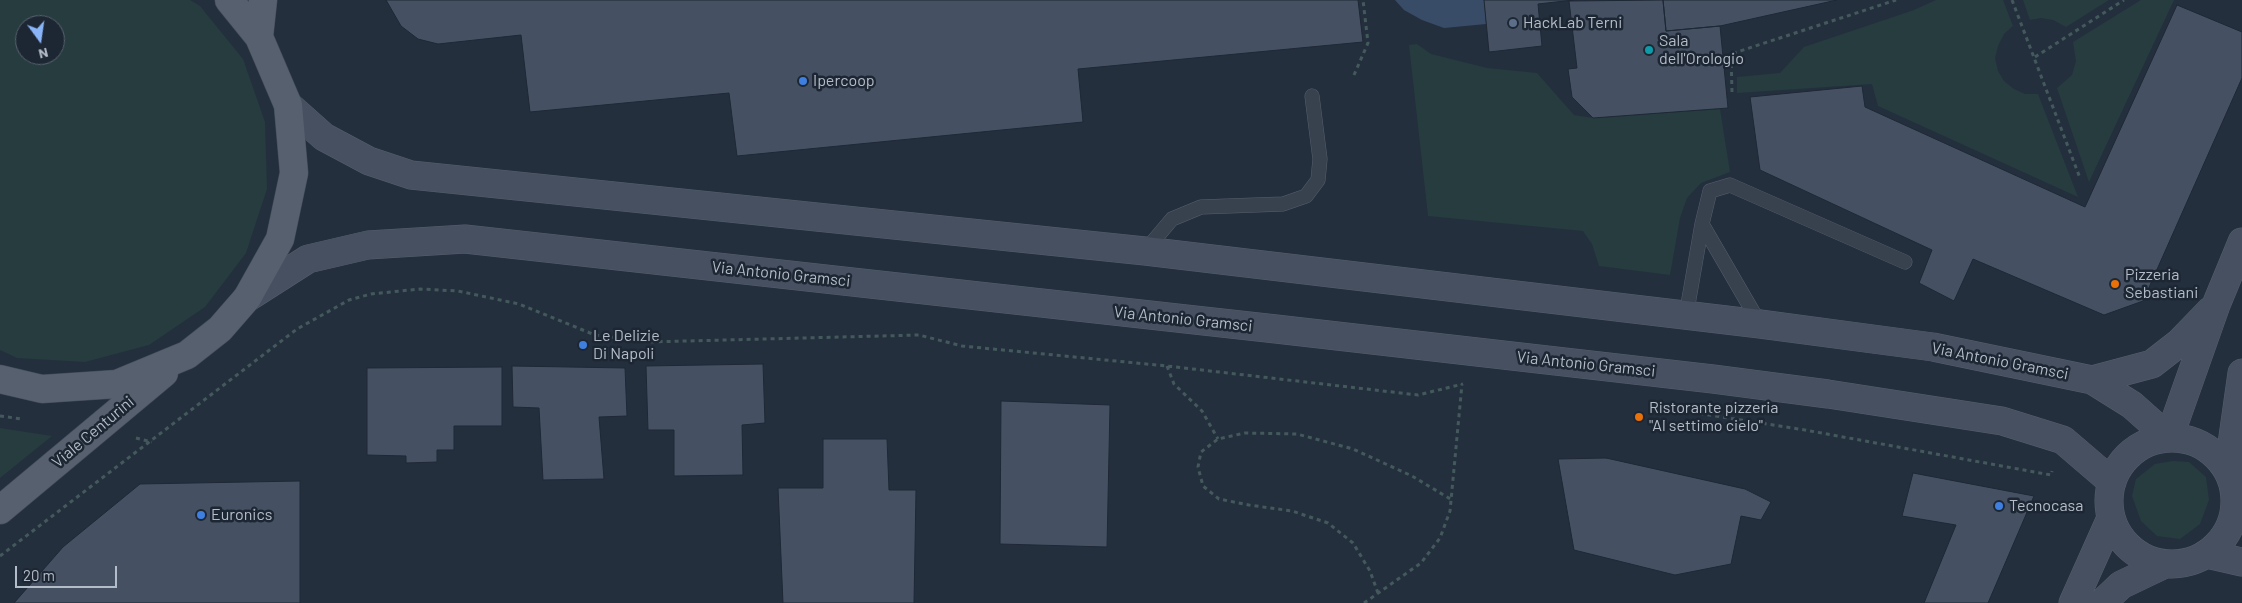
<!DOCTYPE html>
<style>
body{margin:0}
#map{position:relative;width:2242px;height:603px;overflow:hidden;background:#242f3e;font-family:Barlow,sans-serif}
canvas{display:block}
.north{position:absolute;left:15px;top:15px;width:50px;height:50px;box-sizing:border-box;background:#1d2633;border:1px solid #59626f;border-radius:50%;rotate:166deg;font-size:14px;font-weight:700;line-height:20px;text-align:center;color:#b4bcc9}
.north::after{content:'';display:block;margin:auto;width:18px;height:22px;background:#8ab4f8;clip-path:polygon(50% 0,100% 100%,50% 72%,0 100%)}
.scale{position:absolute;left:15px;top:566px;width:102px;height:22px;box-sizing:border-box;border:2px solid #b4bcc9;border-top:0;padding-left:6px;font-size:15px;line-height:18px;white-space:nowrap;color:#b4bcc9;-webkit-text-stroke:4px #1d2633;paint-order:stroke}
</style>
<div id="map">
<canvas width="2242" height="603"></canvas>
<div class="north">N</div>
<div class="scale">20 m</div>
</div>
<script>
const c = document.querySelector('canvas').getContext('2d');
c.lineJoin = 'round';
function fillPath(path, color) { c.fillStyle = color; c.fill(path, 'evenodd'); }
const toPath = rows => new Path2D(rows.map(r => 'M' + r).join(''));
function stroke(path, color, width, dash) { c.strokeStyle = color; c.lineWidth = width; c.lineCap = dash ? 'butt' : 'round'; c.setLineDash(dash || []); c.stroke(path); }
function label(font, color, halo, rows, align = 'center') {
  c.font = font + ' Barlow,sans-serif'; c.lineWidth = 5; c.setLineDash([]); c.textBaseline = 'middle'; c.strokeStyle = halo; c.fillStyle = color; for (const [text, x, y, turn = 0] of rows) {
    c.save(); c.translate(x, y); c.rotate((+turn || 0) * Math.PI / 180); c.textAlign = isNaN(turn) ? turn : align; if (halo) c.strokeText(text, 0, 0); c.fillText(text, 0, 0); c.restore();
  }
}
fillPath(toPath([
 [0,0,190,0,200,6,243,59,265,122,267,189,246,253,205,307,149,345,85,362,17,358,0,350],
 [25,25,55,25,55,55,25,55],
 [1936,0,2003,0,2013,26,2004,34,1998,46,1995,58,1998,71,2004,81,2014,89,2025,94,2038,94,2078,197,1878,106,1872,84,1737,93,1737,77,1780,73,1804,47,1914,10],
 [2023,0,2109,0,2066,27,2053,20,2041,18,2030,20],
 [2141,0,2174,0,2089,182,2057,88,2072,75,2076,61,2073,42],
 [1417,44,1431,54,1487,68,1537,73,1574,115,1593,118,1720,109,1730,172,1701,183,1687,198,1680,218,1670,275,1599,266,1592,244,1583,231,1428,216,1409,45],
 [0,428,52,436,0,478],
 [2173,461,2189,462,2206,477,2209,500,2200,524,2180,539,2157,536,2141,521,2132,496,2136,479,2155,464]
]), '#263c3f');
fillPath(toPath([
 [1395,0,1484,0,1486,24,1444,28,1422,20,1404,10]
]), '#394c67');
const building = toPath([
 [386,0,1358,0,1363,42,1078,69,1083,122,737,156,729,93,530,112,521,35,438,44,418,39,401,26,386,0],
 [1484,0,1574,0,1538,4,1542,46,1489,52,1484,0],
 [1663,0,1666,31,1720,26,1728,108,1593,118,1572,97,1568,69,1577,68,1569,1,1663,0],
 [1663,0,1837,0,1720,26,1666,31,1663,0],
 [2177,5,2242,32,2242,78,2143,301,2104,315,1973,259,1954,301,1919,283,1932,250,1760,170,1750,97,1862,86,1865,107,2085,207,2177,5],
 [763,364,765,423,742,425,743,475,674,476,674,430,648,430,646,366,763,364],
 [512,366,625,368,627,416,599,417,604,479,543,480,539,408,513,407,512,366],
 [502,367,502,426,454,426,454,450,437,450,437,462,406,463,406,456,367,455,367,368,502,367],
 [1001,401,1110,405,1107,547,1000,544,1001,401],
 [823,439,887,439,889,490,916,490,914,603,783,603,778,488,823,488,823,439],
 [1606,458,1745,489,1771,502,1761,520,1741,516,1731,564,1675,575,1574,550,1558,459,1606,458],
 [1913,473,2034,496,1988,603,1924,603,1956,525,1902,516,1913,473],
 [300,481,300,603,14,603,63,547,140,484,300,481]
]);
fillPath(building, '#455162');
stroke(building, '#1f2835', 1);
const lane = toPath([
 [1702,224,1710,191,1730,185,1905,262],
 [1145,251,1172,219,1201,207,1283,204,1306,196,1318,180,1320,159,1312,96],
 [1686,316,1702,224,1760,324]
]);
const secondary = toPath([
 [288,105,324,137,369,161,411,175,1145,251,1760,324,1933,347,2092,380,2132,405,2169,438,2216,305,2242,242],
 [247,298,308,259,368,245,465,239,1276,329,1713,379,1828,394,2002,421,2063,440,2112,482],
 [2092,380,2152,364,2179,343,2210,311],
 '2109 501a63 63 0 1 1 126 0a63 63 0 1 1-126 0Z',
 [2228,472,2242,373],
 [2207,554,2242,562],
 [2073,603,2111,518],
 [2102,603,2121,585,2165,564]
]);
const primary = toPath([
 [259,37,263,0],
 [0,379,42,389,117,384,187,355,220,329,247,298,280,239,294,173,288,105,259,37,229,0],
 [0,510,164,373]
]);
stroke(lane, '#565f6c', 15);
stroke(secondary, '#565f6c', 29);
stroke(primary, '#414a57', 29);
stroke(toPath([
 [2012,0,2080,178],
 [2035,57,2124,0],
 [1354,75,1368,43,1363,0],
 [1732,92,1731,54,1896,0],
 [1167,366,1174,384,1202,411,1218,439],
 [1652,406,1805,430,2051,475,2052,471],
 [0,416,22,419],
 [136,438,152,442],
 [0,556,297,329,349,300,371,294,420,289,458,291,519,304,595,335,648,342,919,335,962,346,1167,366,1418,395,1463,384],
 [1378,593,1370,571,1353,543,1328,523,1292,511,1249,505,1219,499,1203,486,1198,467,1201,452,1218,439,1245,433,1297,434,1353,449,1412,476,1452,500],
 [1364,603,1421,563,1440,538,1450,511,1462,384]
]), '#44595c', 3, [4, 4]);
stroke(lane, '#38414e', 14);
stroke(secondary, '#465061', 28);
stroke(primary, '#56606e', 28);
for (const [x, y, r, color] of [
 [1513,23,5,"#5c6f8a"],
 [1649,50,5,"#0f9aa8"],
 [803,81,5,"#3f7fe0"],
 [2115,284,5,"#e8710a"],
 [583,345,5,"#3f7fe0"],
 [1639,417,5,"#e8710a"],
 [1999,506,5,"#3f7fe0"],
 [201,515,5,"#3f7fe0"]
]) { const dot = new Path2D(); dot.arc(x, y, r, 0, 2 * Math.PI); c.fillStyle = color; c.fill(dot); stroke(dot, '#1d2633', 2); }
label('16px', '#b4bcc9', '#1d2633', [
 ["HackLab Terni",1523,23],
 ["Sala",1659,41],
 ["dell'Orologio",1659,59],
 ["Ipercoop",813,81],
 ["Pizzeria",2125,275],
 ["Sebastiani",2125,293],
 ["Le Delizie",593,336],
 ["Di Napoli",593,354],
 ["Ristorante pizzeria",1649,408],
 ["\"Al settimo cielo\"",1649,426],
 ["Tecnocasa",2009,506],
 ["Euronics",211,515]
], 'left');
label('16px', '#b4bcc9', '#1d2633', [
 ["Via Antonio Gramsci",781,274,6],
 ["Via Antonio Gramsci",1183,319,6],
 ["Via Antonio Gramsci",2000,361,11],
 ["Via Antonio Gramsci",1586,364,6],
 ["Viale Centurini",93,432,-40]
]);
</script>
